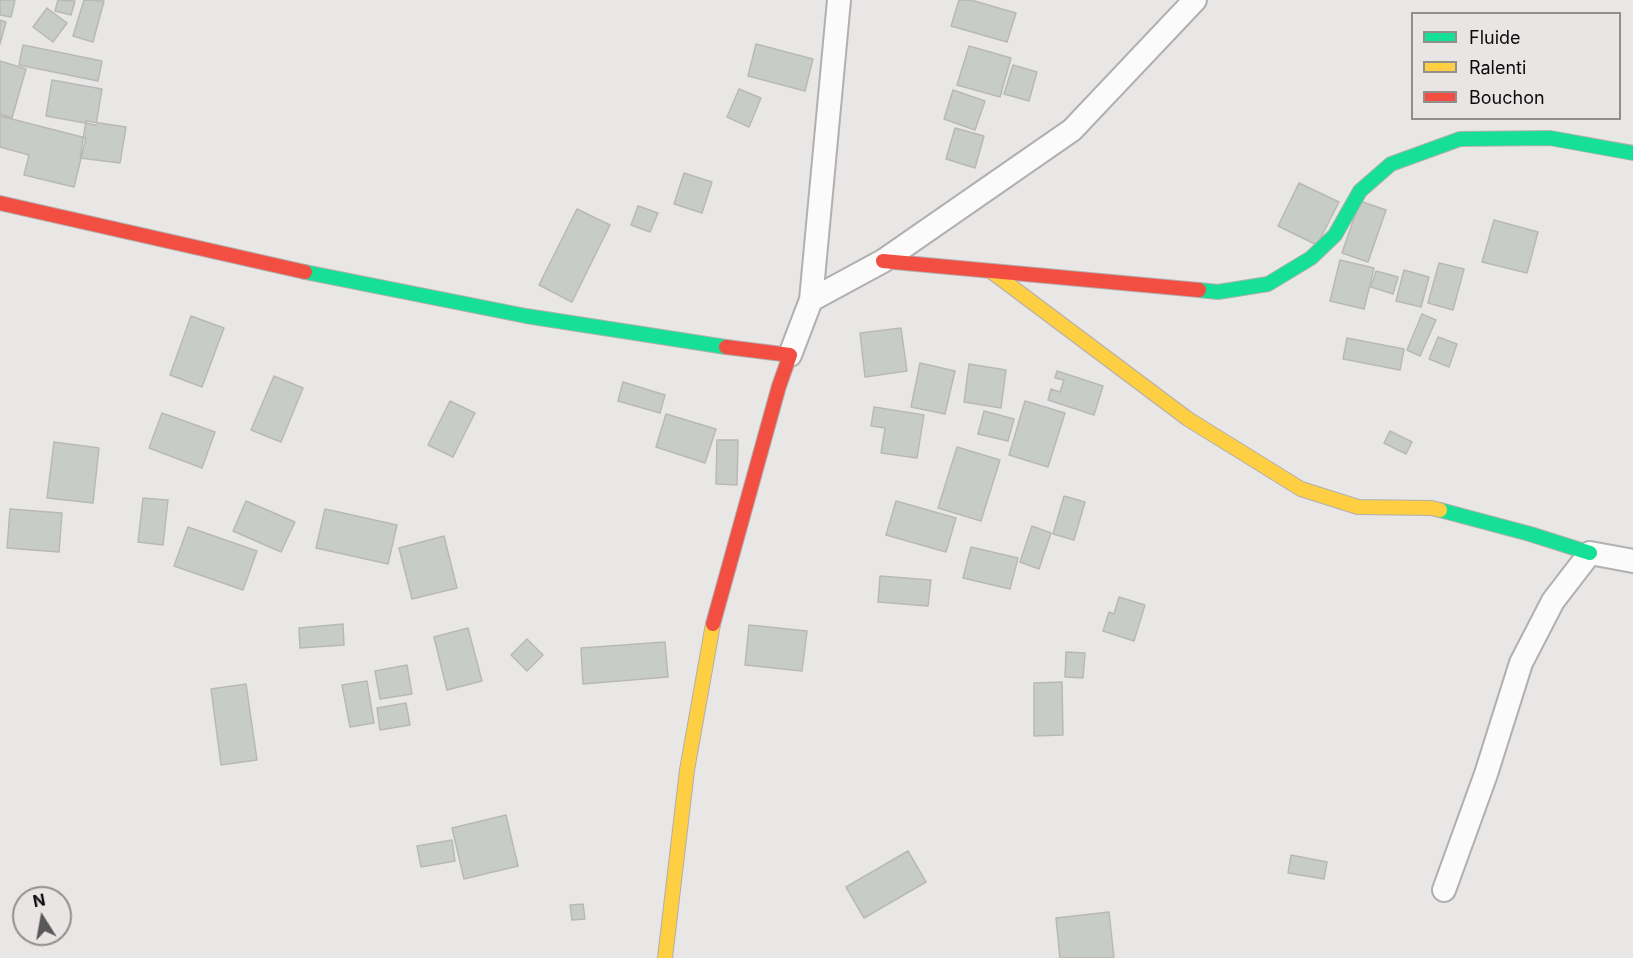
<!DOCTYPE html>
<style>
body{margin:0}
#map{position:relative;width:1633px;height:958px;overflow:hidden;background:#e9e6e6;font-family:Inter,sans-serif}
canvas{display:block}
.legend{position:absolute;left:1411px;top:12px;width:210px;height:108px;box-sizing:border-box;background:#eae5e5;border:2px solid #918e8e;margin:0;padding:8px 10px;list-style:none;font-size:18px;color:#0c0b0b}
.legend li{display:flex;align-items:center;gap:12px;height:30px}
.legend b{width:30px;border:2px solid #918e8e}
.north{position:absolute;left:12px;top:886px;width:60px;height:60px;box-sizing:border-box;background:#eae5e5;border:2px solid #918e8e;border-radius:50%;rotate:349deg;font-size:16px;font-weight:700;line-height:24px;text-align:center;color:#0c0b0b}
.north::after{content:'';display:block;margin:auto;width:21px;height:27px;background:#595858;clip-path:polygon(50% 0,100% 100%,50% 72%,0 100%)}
</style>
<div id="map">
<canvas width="1633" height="958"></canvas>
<ul class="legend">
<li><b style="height:8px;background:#16e098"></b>Fluide</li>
<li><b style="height:8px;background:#ffcf43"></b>Ralenti</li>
<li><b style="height:8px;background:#f24e42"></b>Bouchon</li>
</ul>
<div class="north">N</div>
</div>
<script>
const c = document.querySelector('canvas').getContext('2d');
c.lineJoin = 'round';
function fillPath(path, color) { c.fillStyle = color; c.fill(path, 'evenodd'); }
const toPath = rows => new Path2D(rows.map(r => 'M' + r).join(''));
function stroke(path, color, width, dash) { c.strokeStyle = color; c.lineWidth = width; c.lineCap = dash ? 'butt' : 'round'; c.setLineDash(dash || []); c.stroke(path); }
const building = toPath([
 [0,0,15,0,11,17,0,15,0,0],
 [58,0,75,1,71,15,55,11,58,0],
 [84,0,104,1,93,42,73,36,84,0],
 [959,0,971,0,1016,13,1007,42,951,26,959,0],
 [47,8,67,23,53,42,33,27,47,8],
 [0,20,6,22,0,44,0,20],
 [756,44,813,59,805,91,748,76,756,44],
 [23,45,102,61,98,81,19,65,23,45],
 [969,46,1011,58,1000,97,957,85,969,46],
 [0,61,26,69,12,118,0,114,0,61],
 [1013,65,1037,72,1029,101,1004,94,1013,65],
 [52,80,102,89,96,125,46,116,52,80],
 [739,89,761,98,749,127,727,117,739,89],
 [953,90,985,101,975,130,944,119,953,90],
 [0,116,86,138,74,187,24,175,29,155,0,147,0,116],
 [86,121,126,127,120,163,80,158,86,121],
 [955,128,984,136,975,168,946,159,955,128],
 [684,173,712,182,702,213,674,204,684,173],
 [1299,183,1339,202,1317,245,1278,226,1299,183],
 [1360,201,1386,210,1368,262,1342,253,1360,201],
 [638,206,658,213,650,232,631,225,638,206],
 [577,209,610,225,572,302,539,285,577,209],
 [1494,220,1538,232,1527,273,1482,262,1494,220],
 [1340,260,1374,268,1364,309,1330,301,1340,260],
 [1439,263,1464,269,1453,310,1428,303,1439,263],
 [1404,270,1429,277,1421,307,1396,301,1404,270],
 [1376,271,1398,277,1393,294,1371,287,1376,271],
 [1422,314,1436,320,1420,356,1407,350,1422,314],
 [191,316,224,328,202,387,170,375,191,316],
 [901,328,907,371,865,377,860,333,901,328],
 [1438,337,1457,344,1449,367,1429,359,1438,337],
 [1347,338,1404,349,1400,370,1343,359,1347,338],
 [920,363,955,371,945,414,911,407,920,363],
 [969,364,1006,370,1001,408,964,402,969,364],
 [1057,371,1103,386,1094,415,1048,400,1051,389,1060,392,1064,380,1055,378,1057,371],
 [274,376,303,388,281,442,251,430,274,376],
 [623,382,665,395,660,413,618,401,623,382],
 [450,401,475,413,453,457,428,445,450,401],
 [1025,401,1065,413,1048,467,1009,455,1025,401],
 [874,407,924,415,917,458,881,453,885,428,871,426,874,407],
 [984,411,1014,419,1008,441,978,434,984,411],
 [162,413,215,432,202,468,149,448,162,413],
 [666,414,716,429,705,463,656,447,666,414],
 [1390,431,1412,442,1406,454,1384,443,1390,431],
 [717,440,738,440,737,485,716,484,717,440],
 [54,442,99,448,93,503,47,498,54,442],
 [957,447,1000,460,981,521,938,508,957,447],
 [1064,496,1085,502,1074,540,1053,534,1064,496],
 [143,498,168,500,163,545,138,542,143,498],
 [246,501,295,522,281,552,233,531,246,501],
 [896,501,956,518,946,552,886,535,896,501],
 [10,509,62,513,59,552,7,548,10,509],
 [325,509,397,525,388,564,316,548,325,509],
 [1032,526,1051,533,1039,569,1020,562,1032,526],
 [188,527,257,551,243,590,174,566,188,527],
 [444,536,457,588,412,599,399,548,444,536],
 [971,547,1018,558,1010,589,963,578,971,547],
 [880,576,931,580,928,606,878,602,880,576],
 [1119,597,1145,605,1134,641,1103,631,1109,612,1114,614,1119,597],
 [343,624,344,645,300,648,299,628,343,624],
 [749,625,807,631,802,671,745,665,749,625],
 [468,628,482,681,447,690,434,637,468,628],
 [527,639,543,655,527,671,511,655,527,639],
 [665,642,668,677,583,684,581,648,665,642],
 [1066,652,1085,653,1083,678,1065,677,1066,652],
 [407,665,412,694,380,699,375,671,407,665],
 [367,681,374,723,350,727,342,685,367,681],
 [1062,682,1063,735,1034,736,1034,683,1062,682],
 [246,684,257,760,221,765,211,689,246,684],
 [406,703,410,725,380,730,377,708,406,703],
 [506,815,518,866,464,879,452,828,506,815],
 [452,840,455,861,421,867,417,846,452,840],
 [908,851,926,882,864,918,846,887,908,851],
 [1291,855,1327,862,1324,879,1288,873,1291,855],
 [583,904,585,919,572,920,570,905,583,904],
 [1109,912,1114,958,1060,958,1056,918,1109,912]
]);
fillPath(building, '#c8ccc7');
stroke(building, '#b9b8b8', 1.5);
const street = toPath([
 [811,300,883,261,1072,130,1195,0],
 [790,355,811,300,839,0],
 [1444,890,1486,774,1521,663,1553,601,1590,553,1633,561]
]);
const fast = toPath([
 [305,272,526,316,726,347],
 [1199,290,1218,292,1268,284,1311,258,1335,235,1360,191,1391,164,1460,139,1550,138,1633,153],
 [1440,510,1530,534,1590,553]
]);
const slow = toPath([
 [992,272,1188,419,1301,489,1358,507,1431,508,1440,510],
 [665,958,687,770,713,624]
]);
const jam = toPath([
 [0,203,305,272],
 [883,261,1199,290],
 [713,624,779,386,790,355,726,347]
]);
stroke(street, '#b1afaf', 26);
stroke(fast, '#b1afaf', 16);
stroke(slow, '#b1afaf', 16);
stroke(jam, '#b1afaf', 16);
stroke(street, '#fcfbfb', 22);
stroke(fast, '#16e098', 14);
stroke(slow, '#ffcf43', 14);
stroke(jam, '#f24e42', 14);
</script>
